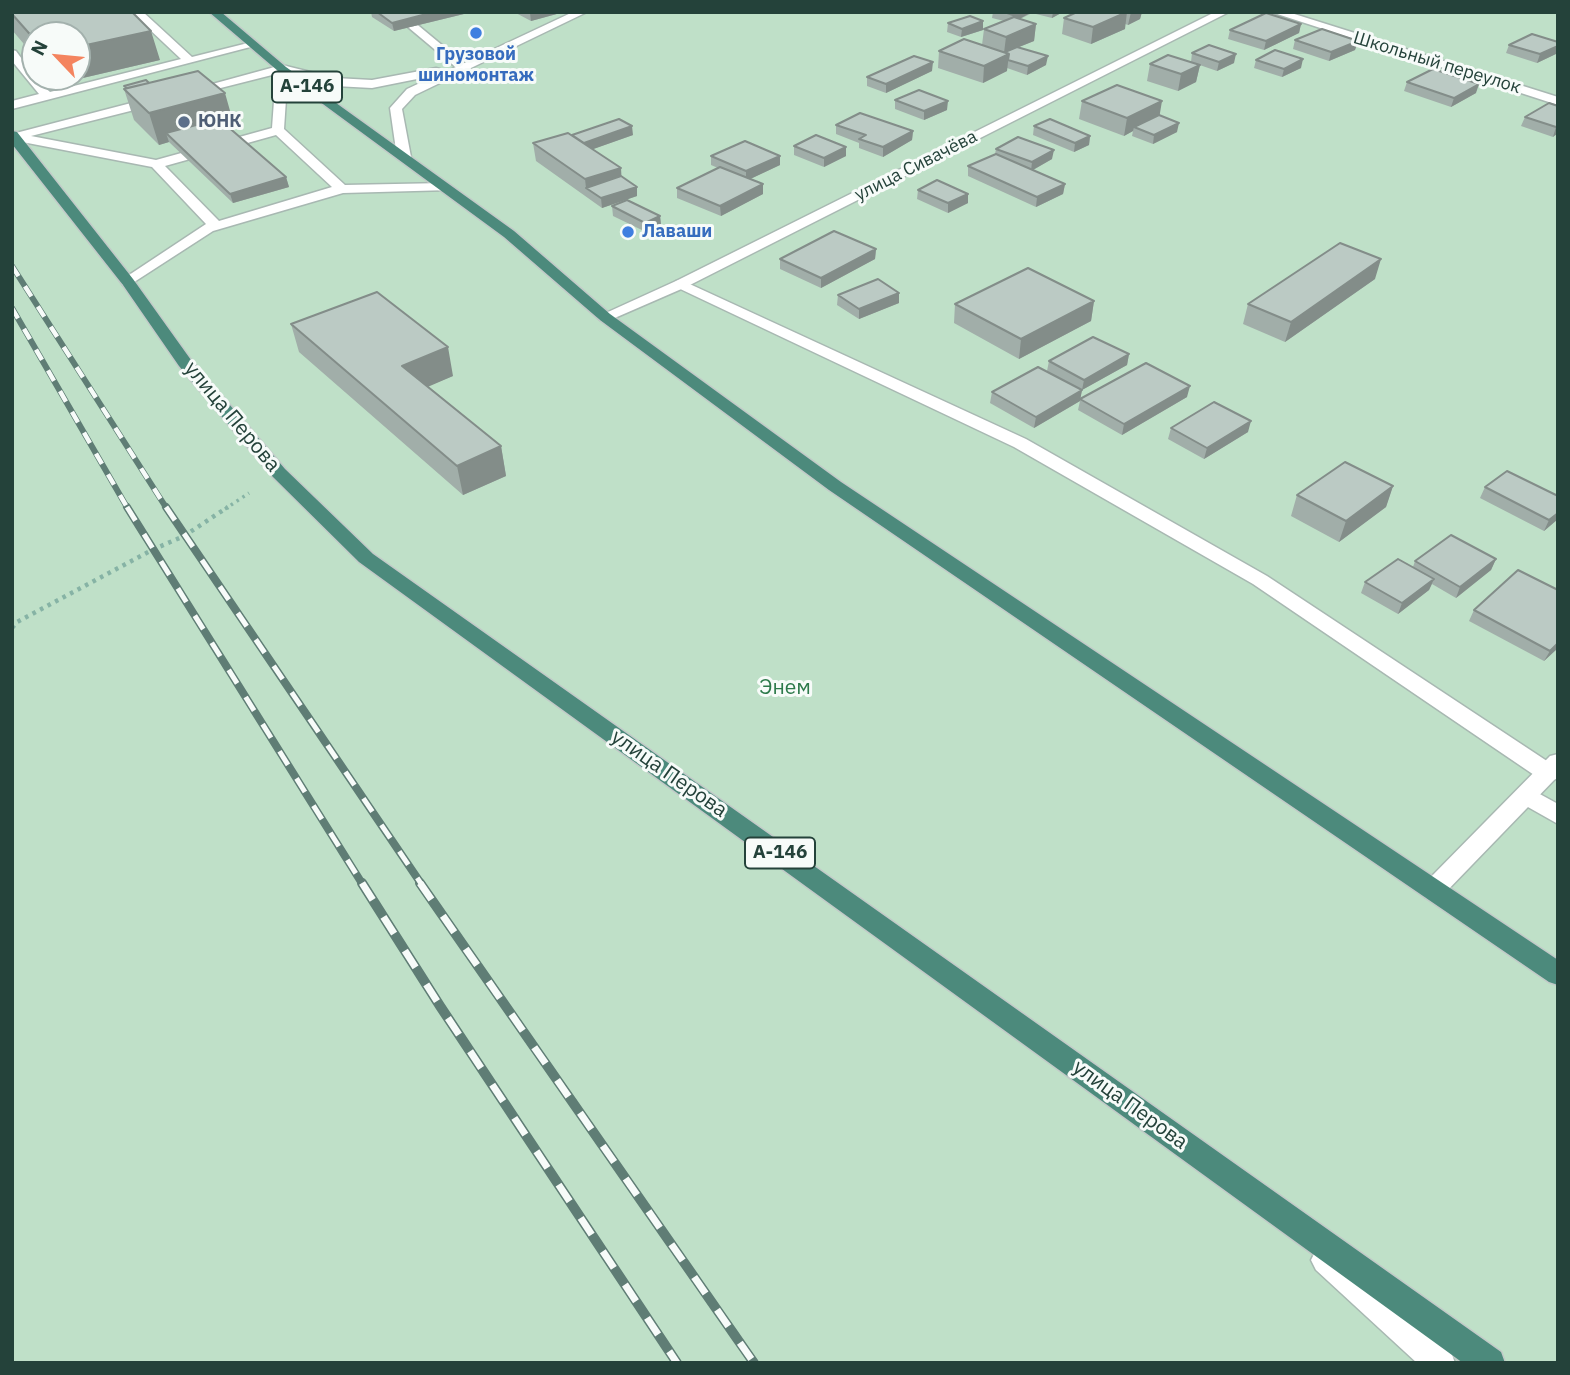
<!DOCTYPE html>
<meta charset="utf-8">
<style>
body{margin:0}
#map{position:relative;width:1570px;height:1375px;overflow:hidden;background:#e6efeb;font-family:"IBM Plex Sans",sans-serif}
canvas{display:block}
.frame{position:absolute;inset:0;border:14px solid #24423a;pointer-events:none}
.north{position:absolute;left:21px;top:21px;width:70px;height:70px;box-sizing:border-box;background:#f7fbf9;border:2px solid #a3b1ad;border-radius:50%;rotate:296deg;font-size:19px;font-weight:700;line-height:28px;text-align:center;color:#24423a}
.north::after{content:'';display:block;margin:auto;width:24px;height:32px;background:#f4845f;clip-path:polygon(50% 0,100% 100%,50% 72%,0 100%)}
</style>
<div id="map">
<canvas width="1570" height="1375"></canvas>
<div class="frame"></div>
<div class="north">N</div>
</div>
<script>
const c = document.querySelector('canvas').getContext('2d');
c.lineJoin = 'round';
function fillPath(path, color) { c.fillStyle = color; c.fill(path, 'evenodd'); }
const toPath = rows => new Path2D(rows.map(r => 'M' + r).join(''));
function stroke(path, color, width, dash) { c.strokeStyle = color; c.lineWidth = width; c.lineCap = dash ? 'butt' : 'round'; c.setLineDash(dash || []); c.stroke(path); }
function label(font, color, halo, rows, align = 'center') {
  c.font = font + ' "IBM Plex Sans",sans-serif'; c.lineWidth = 6; c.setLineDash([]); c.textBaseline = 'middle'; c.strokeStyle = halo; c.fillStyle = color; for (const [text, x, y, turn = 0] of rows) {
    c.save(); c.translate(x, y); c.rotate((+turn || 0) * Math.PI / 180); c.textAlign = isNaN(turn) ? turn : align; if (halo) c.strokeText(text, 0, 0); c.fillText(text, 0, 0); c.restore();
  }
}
fillPath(toPath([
 [12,12,1558,12,1558,1363,12,1363],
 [35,35,77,35,77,77,35,77]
]), '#bfe0c8');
const service = toPath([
 [131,12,143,12,192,57,252,42,258,45,12,109,12,101,39,94,12,61,12,50,16,51,35,77,50,92,181,59,131,12],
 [390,12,402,12,466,65,466,69,458,69,390,12],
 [282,65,288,69,284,129,345,185,445,183,452,187,450,190,343,193,213,231,128,286,123,285,121,282,123,279,206,224,152,167,12,140,12,134,158,96,162,97,162,103,31,136,156,160,272,128,276,74,189,96,183,92,282,65],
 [276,135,332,187,219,221,165,166,276,135],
 [681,280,1026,439,1267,576,1556,767,1556,779,1548,781,1540,779,1253,584,1014,447,676,287,674,284,676,281,681,280],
 [1527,787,1558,804,1558,824,1519,802,1516,796,1519,790,1527,787],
 [1326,1245,1336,1250,1451,1352,1455,1363,1417,1363,1316,1270,1311,1260,1316,1250,1326,1245]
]);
const minor = toPath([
 [573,12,587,12,415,95,402,109,411,157,404,161,397,157,390,108,407,89,437,75,372,88,335,86,276,69,282,65,335,78,372,80,436,68,440,69,441,74,573,12],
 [1215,12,1229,12,686,287,610,320,600,320,597,317,676,281,1215,12],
 [1271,12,1288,12,1558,97,1558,105,1271,12],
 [1558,754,1558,776,1441,897,1433,900,1425,897,1421,890,1425,883,1550,756,1558,754]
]);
const trunk = toPath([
 [209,12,221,12,286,67,514,231,610,314,841,482,1558,960,1558,985,1549,982,829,490,600,320,504,237,278,71,209,12],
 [12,131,17,132,133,279,191,360,285,469,373,554,1501,1352,1505,1363,1463,1363,359,562,273,477,179,366,123,285,12,144,12,131]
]);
stroke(service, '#a8b8b2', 3);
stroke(minor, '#a8b8b2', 3);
stroke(trunk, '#c2cac8', 3);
stroke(toPath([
 [225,509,249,493]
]), '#86b3a5', 3.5, [2.5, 4.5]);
stroke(toPath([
 [12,628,17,622,152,550,184,536,228,507]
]), '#86b3a5', 4.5, [3.5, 5]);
fillPath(service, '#fff');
fillPath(minor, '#fff');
fillPath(trunk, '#4c8a7c');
const railFar2 = toPath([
 [12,266,167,509],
 [12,308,128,509]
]);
const railFar1 = toPath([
 [127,507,363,885],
 [166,507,422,885]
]);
const rail = toPath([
 [362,883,440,1006,677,1363],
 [420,883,754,1363]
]);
stroke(railFar2, '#5f7d75', 6);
stroke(railFar1, '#5f7d75', 8);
stroke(rail, '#5f7d75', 10);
stroke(railFar2, '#f7fbf9', 4.5, [12]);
stroke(railFar1, '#f7fbf9', 5, [16]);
stroke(rail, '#f7fbf9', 7, [20]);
fillPath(toPath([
 [12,12,160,60,57,84,51,77,77,77,35,35,35,57,12,30],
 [371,12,468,13,394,31,372,17],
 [514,12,564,12,531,21],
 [993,12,1063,12,1052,18,1032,13,1020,19,1036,24,1034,41,1019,47,1046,65,1027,75,1007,68,1007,71,983,83,938,68,939,51,982,45,984,29,1004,21,992,18],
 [1077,12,1142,12,1140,19,1128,25,1125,24,1125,29,1091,44,1062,34,1064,18],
 [983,21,983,30,961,37,947,32,948,23],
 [1301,24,1299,33,1264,50,1228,39,1230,30],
 [1295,40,1358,41,1355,50,1329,61,1293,49],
 [1558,42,1558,53,1537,63,1506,53,1509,45],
 [1192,53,1234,63,1217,71,1191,62],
 [1256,60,1301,68,1282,77,1254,68],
 [1150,64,1200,65,1196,82,1178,91,1147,81],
 [932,71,886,93,867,86,867,77],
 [1407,82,1476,93,1451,107,1404,91],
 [149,83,234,125,228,126,286,177,289,187,233,203,169,142,159,145,134,120,124,89,125,89,124,86],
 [895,100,947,110,924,120,895,109],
 [1082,101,1159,115,1177,132,1153,144,1132,136,1133,131,1124,136,1079,119],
 [1558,106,1558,133,1553,137,1521,126,1525,117],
 [836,125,913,131,912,140,883,157,859,148,859,143,836,134],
 [1034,126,1090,136,1089,145,1074,152,1033,135],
 [572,135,633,135,593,149,621,168,621,176,637,196,602,208,536,161,533,143],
 [794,146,846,147,846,156,824,167,794,155],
 [996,149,1052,159,1033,170,1065,184,1063,194,1036,207,968,176,968,166,995,154],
 [711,156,780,156,780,165,750,179,763,184,763,194,721,216,677,198,677,188,718,168,711,165],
 [918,190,968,203,948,213,917,199],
 [612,206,660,216,661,225,646,232,613,216],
 [876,249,875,259,821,288,780,269,780,259],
 [1375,279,1285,342,1243,324,1248,304],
 [838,295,899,303,859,319,837,305],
 [1094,301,1091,321,1019,359,954,323,955,304],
 [291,324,453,376,428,386,501,446,506,476,463,495,299,352],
 [1129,354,1127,365,1082,390,1047,371,1049,361],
 [1082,390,1080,399,1187,397,1122,435,1078,410,1080,401,1034,428,990,403,992,392],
 [1171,428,1248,432,1204,459,1168,439],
 [1393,486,1386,507,1339,542,1291,516,1297,495],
 [1485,487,1558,519,1544,531,1480,498],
 [1496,559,1491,570,1456,598,1432,584,1429,590,1398,614,1361,593,1365,582,1413,567,1415,561],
 [1474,610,1558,648,1544,661,1469,621]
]), '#a1aea9');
fillPath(toPath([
 [434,12,468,13,394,31,392,23],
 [533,12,564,12,531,21,530,13],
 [1018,12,1032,12,1012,23,1013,15],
 [1053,12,1063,12,1052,18],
 [1127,12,1125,29,1091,44,1093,27],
 [1131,12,1142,12,1140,19,1128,25],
 [983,21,983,30,961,37,962,29],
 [1036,24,1034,41,1004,53,1006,37],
 [1301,24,1299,33,1264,50,1266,41],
 [151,31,160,60,57,84,55,77,77,77,77,47],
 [1358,41,1355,50,1329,61,1331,52],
 [1558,46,1558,53,1537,63,1540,54],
 [1009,54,1007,71,983,83,984,66],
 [1236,54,1234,63,1217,71,1219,62],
 [1048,56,1046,65,1027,75,1028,66],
 [1303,59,1301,68,1282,77,1284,69],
 [933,62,932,71,886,93,886,84],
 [1200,65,1196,82,1178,91,1181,74],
 [1479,84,1476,93,1451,107,1454,98],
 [225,93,234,125,174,141,166,133,169,142,159,145,149,113],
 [948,101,947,110,924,120,924,111],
 [1162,101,1159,119,1134,127,1133,131,1124,136,1127,118],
 [1179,123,1177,132,1153,144,1154,135],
 [632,126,633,135,585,152,584,143],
 [1558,126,1558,133,1553,137,1556,127],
 [913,131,912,140,883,157,883,147],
 [1090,136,1089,145,1074,152,1075,143],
 [846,147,846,156,824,167,824,158],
 [1054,150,1052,159,1031,171,1032,162],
 [780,156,780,165,746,181,746,171],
 [621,168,622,186,586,188,585,179],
 [286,177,289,187,233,203,230,194],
 [763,184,763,194,721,216,720,206],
 [1065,184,1063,194,1036,207,1037,197],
 [637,187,637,196,602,208,601,198],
 [968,194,968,203,948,213,948,203],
 [660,216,661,225,646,232,645,223],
 [876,249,875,259,821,288,821,278],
 [1381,259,1375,279,1285,342,1291,322],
 [899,293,899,303,859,319,859,309],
 [1094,301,1091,321,1019,359,1021,339],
 [448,347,453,376,409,395,402,366],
 [1129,354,1127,365,1082,390,1084,380],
 [1190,386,1187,397,1122,435,1124,424],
 [1082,390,1080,401,1034,428,1036,417],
 [1251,421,1248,432,1204,459,1207,448],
 [501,446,506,476,463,495,457,466],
 [1393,486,1386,507,1339,542,1346,521],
 [1558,513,1558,519,1544,531,1549,520],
 [1496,559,1491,570,1456,598,1460,587],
 [1434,579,1429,590,1398,614,1402,603],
 [1558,643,1558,648,1544,661,1550,651]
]), '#838d89');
const building = toPath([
 [12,12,132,12,151,31,77,47,77,35,35,35,35,40,12,14,12,12],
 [377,12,434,12,392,23,377,12],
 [1004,12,1018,12,1013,15,1004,12],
 [1077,12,1127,12,1093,27,1064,18,1077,12],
 [1266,13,1301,24,1266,41,1230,30,1266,13],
 [970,16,983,21,962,29,948,23,970,16],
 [1014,17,1036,24,1006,37,984,29,1014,17],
 [1322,29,1358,41,1331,52,1295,40,1322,29],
 [1532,34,1558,42,1558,46,1540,54,1509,45,1532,34],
 [964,39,1009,54,984,66,939,51,964,39],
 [1209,45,1236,54,1219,62,1192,53,1209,45],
 [1017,47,1048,56,1028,66,1008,60,1009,54,1005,52,1017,47],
 [1275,50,1303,59,1284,69,1256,60,1275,50],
 [1168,55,1200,65,1181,74,1150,64,1168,55],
 [914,56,933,62,886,84,867,77,914,56],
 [1433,69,1479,84,1454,98,1407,82,1433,69],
 [198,71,225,93,149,113,124,89,198,71],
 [146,80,149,83,127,88,124,86,146,80],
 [1117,85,1162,101,1127,118,1082,101,1117,85],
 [919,90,948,101,924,111,895,100,919,90],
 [1549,103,1558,106,1558,126,1556,127,1525,117,1549,103],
 [860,113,913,131,883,147,859,139,866,135,836,125,860,113],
 [1159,115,1179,123,1154,135,1134,127,1159,115],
 [219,119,286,177,230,194,166,133,219,119],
 [619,119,632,126,584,143,572,135,619,119],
 [1050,119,1090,136,1075,143,1034,126,1050,119],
 [568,133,621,168,585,179,533,143,568,133],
 [816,135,846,147,824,158,794,146,816,135],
 [1018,137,1054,150,1032,162,996,149,1018,137],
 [745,141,780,156,746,171,711,156,745,141],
 [996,154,1065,184,1037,197,968,166,996,154],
 [720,167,763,184,720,206,677,188,720,167],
 [621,176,637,187,601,198,586,188,621,176],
 [937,180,968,194,948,203,918,190,937,180],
 [627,200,660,216,645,223,612,206,627,200],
 [834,231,876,249,821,278,780,259,834,231],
 [1340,243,1381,259,1291,322,1248,304,1340,243],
 [1028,268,1094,301,1021,339,955,304,1028,268],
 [878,279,899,293,859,309,838,295,878,279],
 [377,292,448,347,402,366,501,446,457,466,291,324,377,292],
 [1093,337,1129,354,1084,380,1049,361,1093,337],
 [1146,363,1190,386,1124,424,1080,399,1146,363],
 [1038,367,1082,390,1036,417,992,392,1038,367],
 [1214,402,1251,421,1207,448,1171,428,1214,402],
 [1345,462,1393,486,1346,521,1297,495,1345,462],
 [1507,471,1558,496,1558,513,1549,520,1485,487,1507,471],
 [1451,535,1496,559,1460,587,1415,561,1451,535],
 [1398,559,1434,579,1402,603,1365,582,1398,559],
 [1518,570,1558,590,1558,643,1550,651,1474,610,1518,570]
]);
fillPath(building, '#bbcac4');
stroke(building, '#838d89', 2);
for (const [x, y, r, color] of [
 [476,33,7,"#3f7fe0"],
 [184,122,7,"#5c6f8a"],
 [628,232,7,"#3f7fe0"]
]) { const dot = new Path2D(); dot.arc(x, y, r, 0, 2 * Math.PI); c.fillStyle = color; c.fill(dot); stroke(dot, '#f7fbf9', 2.5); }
label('bold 18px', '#366cbe', '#f7fbf9', [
 ["Грузовой",476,55],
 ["шиномонтаж",476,76],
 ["Лаваши",642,232,"left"]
]);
label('18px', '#24423a', '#f7fbf9', [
 ["Школьный переулок",1437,63,17],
 ["улица Сивачёва",916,166,-27]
]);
label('bold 18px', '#4e5e75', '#f7fbf9', [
 ["ЮНК",198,122]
], 'left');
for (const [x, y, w] of [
 [307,87,70],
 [780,853,70]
]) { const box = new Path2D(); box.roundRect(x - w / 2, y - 15.5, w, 31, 5); c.fillStyle = '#f7fbf9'; c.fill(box); stroke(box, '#24423a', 2); }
label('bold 19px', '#24423a', null, [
 ["А-146",307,87],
 ["А-146",780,853]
]);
label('21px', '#24423a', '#f7fbf9', [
 ["улица Перова",232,417,50],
 ["улица Перова",669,774,35],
 ["улица Перова",1130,1105,36]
]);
label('21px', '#2d7a4b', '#f7fbf9', [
 ["Энем",785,688]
]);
</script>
